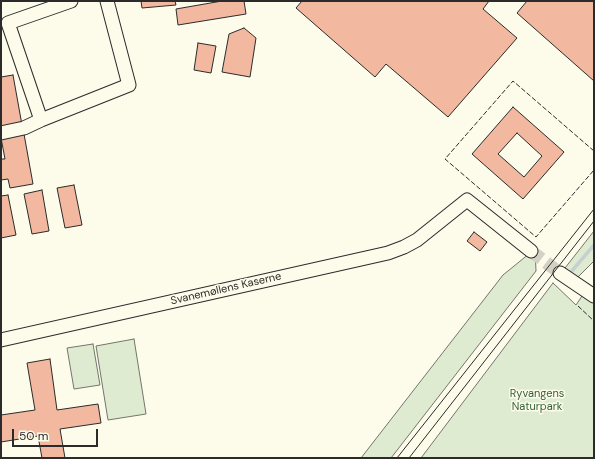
<!DOCTYPE html>
<meta charset="utf-8">
<style>
body{margin:0}
#map{position:relative;width:595px;height:459px;overflow:hidden;background:#fdfbea;font-family:"DM Sans",sans-serif}
canvas{display:block}
.frame{position:absolute;inset:0;border:2px solid #2b2b2b;pointer-events:none}
.scale{position:absolute;left:12px;top:429px;width:86px;height:18px;box-sizing:border-box;border:2px solid #2b2b2b;border-top:0;padding-left:5px;font-size:12px;line-height:14px;white-space:nowrap;color:#2b2b2b;-webkit-text-stroke:3px #fdfbea;paint-order:stroke}
</style>
<div id="map">
<canvas width="595" height="459"></canvas>
<div class="frame"></div>
<div class="scale">50 m</div>
</div>
<script>
const c = document.querySelector('canvas').getContext('2d');
c.lineJoin = 'round';
function fillPath(path, color) { c.fillStyle = color; c.fill(path, 'evenodd'); }
const toPath = rows => new Path2D(rows.map(r => 'M' + r).join(''));
function stroke(path, color, width, dash) { c.strokeStyle = color; c.lineWidth = width; c.lineCap = dash ? 'butt' : 'round'; c.setLineDash(dash || []); c.stroke(path); }
function label(font, color, halo, rows, align = 'center') {
  c.font = font + ' "DM Sans",sans-serif'; c.lineWidth = 3; c.setLineDash([]); c.textBaseline = 'middle'; c.strokeStyle = halo; c.fillStyle = color; for (const [text, x, y, turn = 0] of rows) {
    c.save(); c.translate(x, y); c.rotate((+turn || 0) * Math.PI / 180); c.textAlign = isNaN(turn) ? turn : align; if (halo) c.strokeText(text, 0, 0); c.fillText(text, 0, 0); c.restore();
  }
}
const green = toPath([
 [594,231,594,261,575,280,572,273,565,268,594,231],
 [535,249,536,271,391,458,361,458,503,275,535,249],
 [553,283,576,305,584,293,594,300,594,458,421,458,553,283],
 [134,339,146,414,108,420,96,346,134,339],
 [93,344,100,385,74,389,67,348,93,344]
]);
fillPath(green, '#deebd1');
stroke(green, '#74746e', 1);
stroke(toPath([
 [571,272,594,245]
]), '#c7d0d0', 3.5);
const building = toPath([
 [141,1,175,1,176,5,142,8,141,1],
 [222,1,244,1,246,14,178,25,176,9,222,1],
 [302,1,489,1,483,9,517,38,448,117,386,64,375,77,296,8,302,1],
 [527,1,594,1,594,81,517,13,527,1],
 [244,28,256,38,250,77,222,72,229,34,244,28],
 [198,43,216,46,211,73,194,70,198,43],
 [13,75,22,125,1,129,1,77,13,75],
 [513,107,564,152,523,199,472,154,513,107],
 [517,133,542,156,524,177,498,154,517,133],
 [24,134,33,184,10,188,8,179,1,180,1,159,5,159,1,138,24,134],
 [74,185,82,225,65,228,57,188,74,185],
 [42,190,49,231,32,234,24,194,42,190],
 [8,195,16,235,1,238,1,196,8,195],
 [474,232,487,242,480,251,467,241,474,232],
 [50,359,57,410,98,404,101,423,60,429,65,458,42,458,38,436,1,442,1,415,35,410,27,363,50,359]
]);
fillPath(building, '#f2b8a0');
stroke(building, '#2b2b2b', 1);
stroke(toPath([
 [531,251,560,273]
]), '#d3d1c4', 13, [13, 6]);
const minor = toPath([
 [71,1,8,23,41,120,129,85,107,1],
 [1,133,24,128,41,120],
 [560,273,594,296],
 [1,340,388,253,404,247,417,240,467,200,531,251]
]);
stroke(minor, '#2b2b2b', 15);
stroke(minor, '#fdfbea', 13);
stroke(toPath([
 [397,458,594,209],
 [409,458,594,221]
]), '#2b2b2b', 1);
stroke(toPath([
 [594,151,513,81,445,159,536,237,594,170],
 [578,306,594,321]
]), '#2b2b2b', 1, [5, 2]);
label('11px', '#2b2b2b', '#fdfbea', [
 ["Svanemøllens Kaserne",226,289,-13]
]);
label('11px', '#34623c', '#fdfbea', [
 ["Ryvangens",537,394],
 ["Naturpark",537,407]
]);
</script>
